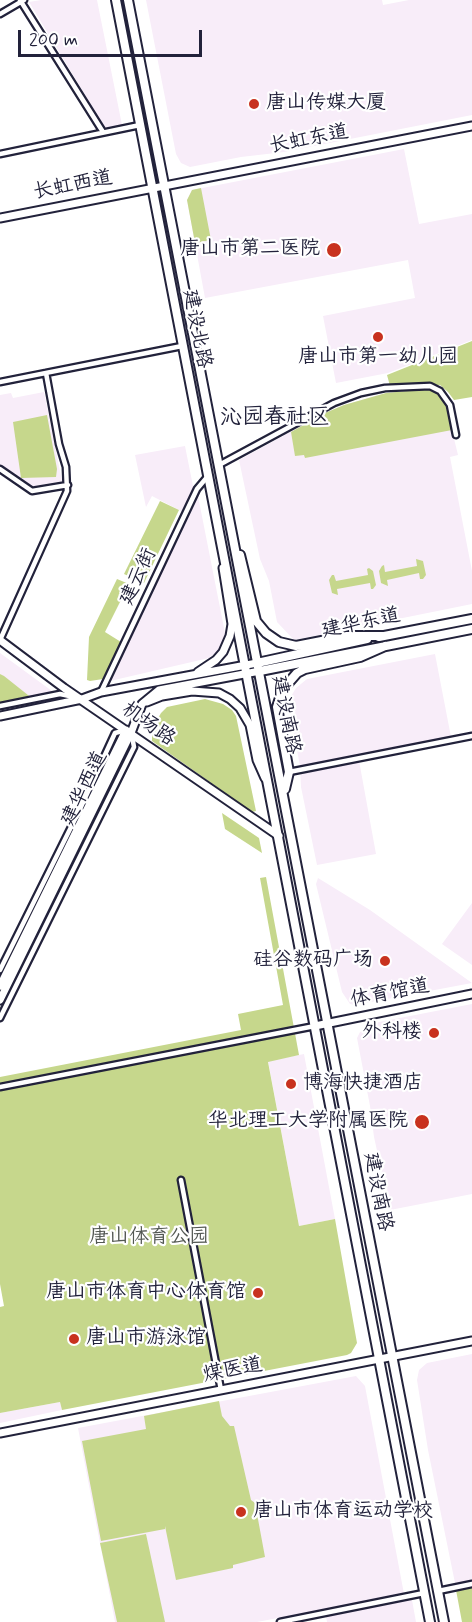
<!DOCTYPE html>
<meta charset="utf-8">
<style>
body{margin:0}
#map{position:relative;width:472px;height:1622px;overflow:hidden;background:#fff;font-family:Mynerve,sans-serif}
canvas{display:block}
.scale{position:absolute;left:18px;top:30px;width:184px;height:27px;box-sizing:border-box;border:3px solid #22223b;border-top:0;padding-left:8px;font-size:18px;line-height:21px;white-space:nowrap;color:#22223b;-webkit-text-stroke:4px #fff;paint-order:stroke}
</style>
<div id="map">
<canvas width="472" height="1622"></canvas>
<div class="scale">200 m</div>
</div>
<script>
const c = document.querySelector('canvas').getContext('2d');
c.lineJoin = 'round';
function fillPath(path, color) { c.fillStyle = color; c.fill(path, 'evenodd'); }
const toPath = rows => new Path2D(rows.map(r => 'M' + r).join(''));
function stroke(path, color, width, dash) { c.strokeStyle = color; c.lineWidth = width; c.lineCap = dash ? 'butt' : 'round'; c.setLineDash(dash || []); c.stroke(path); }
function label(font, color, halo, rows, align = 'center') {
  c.font = font + ' Mynerve,"LXGW WenKai TC",sans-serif'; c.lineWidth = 4.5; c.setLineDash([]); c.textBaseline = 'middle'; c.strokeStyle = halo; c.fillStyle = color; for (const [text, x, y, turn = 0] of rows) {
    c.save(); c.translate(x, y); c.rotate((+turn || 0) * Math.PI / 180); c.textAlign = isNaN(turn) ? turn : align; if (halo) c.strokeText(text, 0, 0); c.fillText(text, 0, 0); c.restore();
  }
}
fillPath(toPath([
 [41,0,97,0,122,125,105,128,29,2],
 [146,0,382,0,383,5,409,0,472,0,472,115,284,152,241,157,190,167,181,163,176,154],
 [404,149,419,224,472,214,472,340,388,373,336,383,323,316,415,298,408,260,205,298,187,200,192,190],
 [427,389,445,402,458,455,450,457,472,571,472,604,294,640,277,622,269,581,260,559,239,460,325,413,344,405,386,393],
 [44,392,62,481,30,487,0,466,0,395,11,393,13,398],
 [185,446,194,491,185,513,152,496,146,507,135,455],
 [198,496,225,633,224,641,218,651,209,658,110,681],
 [0,653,52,691,50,695,33,699,0,674],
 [435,654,451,737,358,755,376,854,317,865,301,787,300,766,289,708,290,698,296,688,307,679],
 [318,878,370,910,472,983,355,1005,350,1004,342,992,316,884],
 [472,903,472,965,442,944],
 [472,1004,472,1194,390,1210,374,1137,370,1106,357,1038,360,1032,379,1022],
 [304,1054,335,1219,299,1226,268,1061],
 [472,1354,472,1580,455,1583,428,1450,417,1380,419,1370,427,1363],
 [356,1376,365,1386,404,1594,257,1622,115,1622,78,1428],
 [60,1402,62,1410,0,1423,0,1413],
 [412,1600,416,1622,327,1622,326,1616]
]), '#f8edf9');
fillPath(toPath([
 [201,188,211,240,195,243,187,200,192,190],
 [472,341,472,397,454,400,448,392,440,385,390,386,387,375],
 [427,389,439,392,445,402,452,430,305,458,304,455,295,456,291,432,325,413,344,405,386,393],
 [47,415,57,469,56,477,21,478,13,422],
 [160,501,179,510,144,583,124,574],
 [416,559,423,561,426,575,423,579,420,579,419,573,387,580,388,586,381,583,379,571,382,566,384,565,385,572,417,566],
 [369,568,373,571,376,585,373,589,371,589,370,583,337,589,338,595,332,593,329,580,332,575,334,575,336,581,368,575,367,569],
 [117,579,129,584,105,632,121,642,103,679,90,681,87,680,89,637],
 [0,674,4,676,33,699,0,705],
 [205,699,223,704,232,710,236,716,256,811,252,812,152,741,152,729,161,713,167,707],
 [222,813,259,838,262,853,225,829],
 [266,877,299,1055,268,1062,299,1226,335,1219,357,1343,351,1353,347,1355,62,1410,60,1402,0,1413,0,1307,4,1306,0,1284,0,1077,241,1030,238,1014,283,1005,260,878],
 [219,1401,222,1416,230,1426,234,1426,251,1500,255,1503,265,1557,233,1565,233,1568,176,1580,165,1526,165,1529,101,1541,82,1441,146,1429,144,1416],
 [146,1534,165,1622,117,1622,100,1543],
 [472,1587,472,1622,462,1622,456,1590]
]), '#c6d78c');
const street = toPath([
 [20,0,103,132],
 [0,14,24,0],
 [0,154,140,125],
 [0,382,182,346],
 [219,465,334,403,361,393,385,388,430,386,440,391,450,405,456,435],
 [0,469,32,491,68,485],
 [0,640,67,491,66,467,59,444,46,373],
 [101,692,197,489,208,476],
 [0,706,60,694,74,697],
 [289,772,472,736],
 [0,970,80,809,115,733,126,730],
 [0,1018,134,747,132,736],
 [0,1087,315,1026],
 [181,1180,221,1390],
 [438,1591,472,1584],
 [280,1622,424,1593]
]);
const secondary = toPath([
 [0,218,472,126],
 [0,640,64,688,279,836],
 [198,672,216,660,223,652,230,636,232,624,223,568],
 [147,702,162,696,192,691,219,693,230,699,240,708,250,725,257,760,265,778],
 [0,716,82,699,101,692,257,663],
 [0,986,126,730],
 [0,1000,131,733,142,704,159,690,260,671],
 [315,1026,472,994],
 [0,1433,472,1341]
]);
const primary = toPath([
 [116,0,430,1622],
 [128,0,444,1622],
 [240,555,256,621,266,633,279,642,296,646,347,636,383,636],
 [379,637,472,619],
 [257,663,367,639],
 [260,671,472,629],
 [285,789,289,772,277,707,283,689,297,673,305,669,360,657,385,646]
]);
stroke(street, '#22223b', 9);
stroke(secondary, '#22223b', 11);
stroke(primary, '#22223b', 12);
stroke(street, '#fff', 4.5);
stroke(secondary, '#fff', 7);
stroke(primary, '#fff', 8);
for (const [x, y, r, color] of [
 [254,104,6,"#c8321e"],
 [334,250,8,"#c8321e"],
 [378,337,6,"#c8321e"],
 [385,961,6,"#c8321e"],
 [434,1033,6,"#c8321e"],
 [291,1084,6,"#c8321e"],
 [422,1122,8,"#c8321e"],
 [258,1293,6,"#c8321e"],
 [74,1339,6,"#c8321e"],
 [241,1512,6,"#c8321e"]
]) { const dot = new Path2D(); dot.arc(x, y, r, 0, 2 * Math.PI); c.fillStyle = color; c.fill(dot); stroke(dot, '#fff', 2); }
label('20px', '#22223b', '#fff', [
 ["唐山传媒大厦",266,104,"left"],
 ["唐山市第二医院",320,250],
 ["唐山市第一幼儿园",378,358,"center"],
 ["硅谷数码广场",373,961],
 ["外科楼",422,1033],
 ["博海快捷酒店",303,1084,"left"],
 ["华北理工大学附属医院",408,1122],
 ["唐山市体育中心体育馆",246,1293],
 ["唐山市游泳馆",86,1339,"left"],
 ["唐山市体育运动学校",253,1512,"left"]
], 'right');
label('20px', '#22223b', '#fff', [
 ["长虹东道",309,140,-11],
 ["长虹西道",73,186,-11],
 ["建设北路",196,329,79],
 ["建云街",139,577,-65],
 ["建华东道",361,624,-12],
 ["建设南路",285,715,79],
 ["机场路",148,725,35],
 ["建华西道",85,789,-64],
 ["体育馆道",390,994,-11],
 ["建设南路",377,1192,79],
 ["煤医道",233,1371,-11]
]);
label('20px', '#535853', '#fff', [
 ["唐山体育公园",149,1238]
]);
label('22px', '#22223b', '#fff', [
 ["沁园春社区",275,418]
]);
</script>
